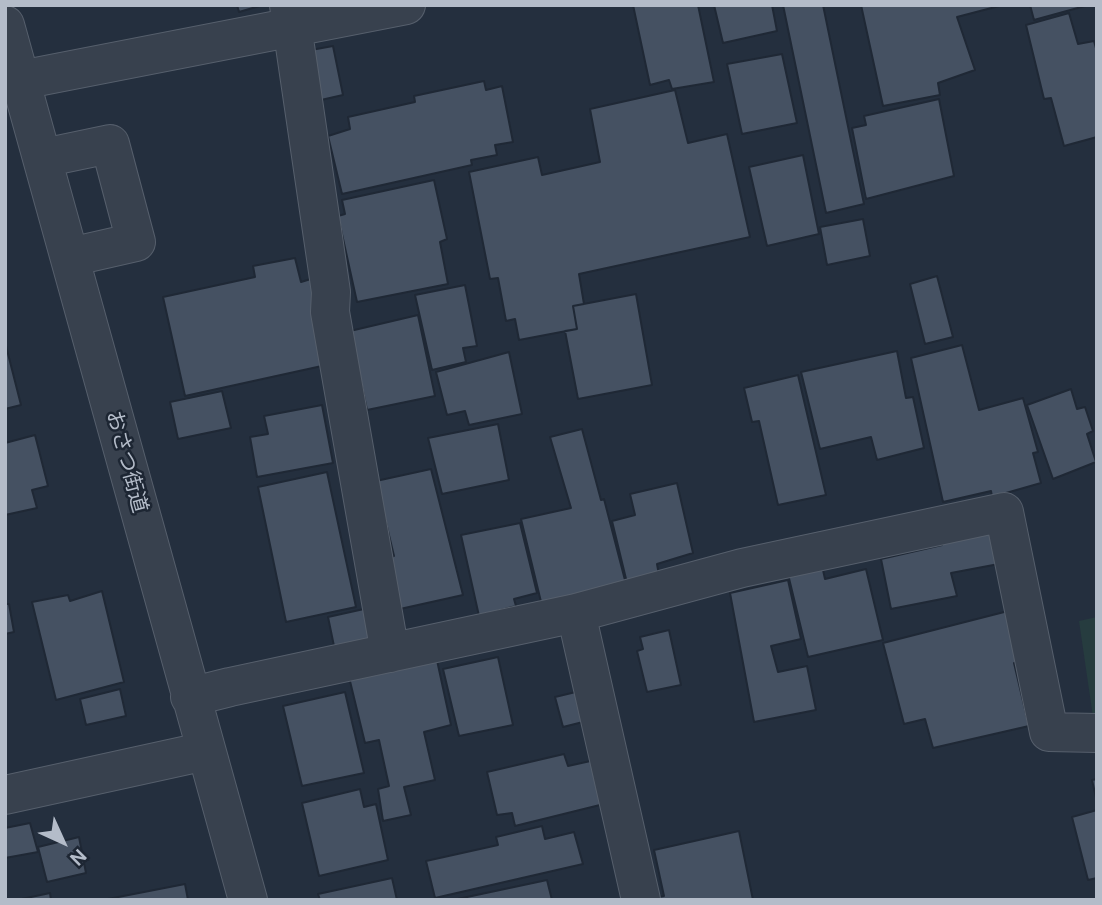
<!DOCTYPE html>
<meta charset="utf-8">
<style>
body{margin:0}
#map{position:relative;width:1102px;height:905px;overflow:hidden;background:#242f3e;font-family:"DM Sans",sans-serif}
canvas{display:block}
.frame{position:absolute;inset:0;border:7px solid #b4bcc9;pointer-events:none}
.north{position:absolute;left:28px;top:807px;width:70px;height:70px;-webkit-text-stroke:5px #1d2633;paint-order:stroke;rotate:135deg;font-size:19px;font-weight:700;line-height:28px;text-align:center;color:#b4bcc9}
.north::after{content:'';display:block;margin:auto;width:24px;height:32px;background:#b4bcc9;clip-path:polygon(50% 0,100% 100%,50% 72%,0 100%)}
</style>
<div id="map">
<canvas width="1102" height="905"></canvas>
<div class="frame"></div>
<div class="north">N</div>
</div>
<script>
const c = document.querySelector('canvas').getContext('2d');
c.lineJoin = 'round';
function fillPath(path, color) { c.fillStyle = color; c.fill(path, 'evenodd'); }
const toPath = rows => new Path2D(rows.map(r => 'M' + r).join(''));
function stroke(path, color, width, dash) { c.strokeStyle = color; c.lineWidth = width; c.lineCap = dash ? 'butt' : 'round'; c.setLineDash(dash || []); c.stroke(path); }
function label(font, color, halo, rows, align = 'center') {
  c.font = font + ' "DM Sans","Noto Sans JP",sans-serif'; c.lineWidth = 5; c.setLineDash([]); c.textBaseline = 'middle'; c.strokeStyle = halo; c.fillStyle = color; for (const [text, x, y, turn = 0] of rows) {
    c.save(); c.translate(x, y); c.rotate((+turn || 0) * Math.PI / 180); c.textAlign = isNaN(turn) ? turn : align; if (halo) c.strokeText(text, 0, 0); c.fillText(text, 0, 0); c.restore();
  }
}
fillPath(toPath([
 [1097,617,1097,716,1093,717,1079,621]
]), '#263c3f');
const building = toPath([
 [237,5,263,5,239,12,237,5],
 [633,5,698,5,714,82,672,89,669,80,650,85,633,5],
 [714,5,772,5,777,31,723,43,714,5],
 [783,5,823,5,864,204,826,213,783,5],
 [861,5,1003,5,957,17,975,70,938,83,940,95,883,106,861,5],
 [1030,5,1084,5,1085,6,1034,20,1030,5],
 [1069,13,1078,44,1094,41,1097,52,1097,137,1064,146,1051,98,1044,99,1026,25,1069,13],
 [333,46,343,95,321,100,311,50,333,46],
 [782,54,797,123,742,134,727,64,782,54],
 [484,81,486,90,502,86,513,142,495,145,497,155,471,160,472,165,342,194,328,136,350,129,348,117,415,102,414,96,484,81],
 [675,90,688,143,727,134,750,237,579,274,584,304,573,306,577,329,519,340,515,319,506,321,498,278,490,279,469,172,538,157,542,175,600,162,590,109,675,90],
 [939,99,954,176,866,199,852,128,866,125,864,116,939,99],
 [803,155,819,234,767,246,749,167,803,155],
 [434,180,447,239,440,242,448,284,357,302,338,216,345,214,342,200,434,180],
 [863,219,870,256,827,265,820,227,863,219],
 [295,258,301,282,314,278,331,364,185,396,163,297,255,277,253,266,295,258],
 [937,276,953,337,925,344,910,284,937,276],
 [465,285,477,346,463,348,466,362,432,370,415,295,465,285],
 [636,294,652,385,578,399,565,331,577,329,573,306,636,294],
 [418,315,435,396,367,410,350,331,418,315],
 [5,342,21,405,5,409,5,342],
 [962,345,979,410,1023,398,1038,452,1033,453,1041,483,992,497,991,491,943,502,911,358,962,345],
 [897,351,906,398,913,397,924,448,877,460,871,437,820,449,801,372,897,351],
 [509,352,522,414,469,425,465,411,447,415,436,372,509,352],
 [798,375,826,495,778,505,759,421,752,422,744,388,798,375],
 [1071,389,1077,409,1085,407,1093,431,1087,434,1096,462,1053,479,1027,405,1071,389],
 [222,391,231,428,178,439,170,402,222,391],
 [322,405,333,463,257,477,250,437,268,434,264,416,322,405],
 [498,424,509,480,442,494,428,438,498,424],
 [582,429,601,500,604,499,626,584,542,606,521,519,571,508,550,437,582,429],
 [35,435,48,486,32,490,37,508,5,515,5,443,35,435],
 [431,469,463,595,400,609,387,558,394,556,376,481,431,469],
 [327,472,356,607,286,622,258,487,327,472],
 [677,483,693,553,657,564,659,575,627,583,612,521,635,515,630,494,677,483],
 [520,523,537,593,514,599,516,606,479,616,461,535,520,523],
 [997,525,1004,563,951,573,957,596,891,609,881,559,942,545,940,536,997,525],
 [821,561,825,579,866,569,883,640,808,657,787,570,821,561],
 [788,580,801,639,771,646,778,672,807,666,816,710,754,722,730,593,788,580],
 [102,591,124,682,56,700,32,602,68,595,70,601,102,591],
 [5,604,9,604,14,632,5,634,5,604],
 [373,607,380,640,335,651,328,617,373,607],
 [1012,610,1023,661,1014,663,1029,726,933,748,925,719,904,724,883,643,1012,610],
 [669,630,681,685,647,692,637,651,643,649,640,637,669,630],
 [435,651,451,725,424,732,435,780,404,787,411,815,383,821,378,789,389,786,379,740,365,743,349,677,435,651],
 [498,657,513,725,459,736,443,669,498,657],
 [120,689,126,716,86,725,80,699,120,689],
 [584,690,591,720,563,727,555,697,584,690],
 [345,692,364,773,302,786,283,706,345,692],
 [564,754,568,766,595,760,604,804,515,826,512,813,497,815,487,772,564,754],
 [1097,779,1097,802,1092,780,1097,779],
 [360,789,364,807,376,804,388,860,319,876,302,803,360,789],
 [1097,810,1097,878,1088,880,1072,817,1097,810],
 [30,823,38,852,5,858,5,828,30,823],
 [542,826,545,839,574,832,583,864,435,898,426,861,498,845,496,837,542,826],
 [739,831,753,900,659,900,658,897,664,896,654,850,739,831],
 [79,837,86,873,47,882,38,847,79,837],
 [392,878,397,900,320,900,318,894,392,878],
 [547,880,552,900,453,900,547,880],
 [185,884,188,900,103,900,185,884],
 [50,893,51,900,17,900,50,893]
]);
fillPath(building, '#455162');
stroke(building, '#1f2835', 2);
const minor = toPath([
 [289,5,331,292,330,312,390,653],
 [5,25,248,900],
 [21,80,406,5],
 [43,158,110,144,136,242,70,257],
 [576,613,641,900],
 [190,697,230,687,576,613,742,568,1004,512,1049,732,1097,733],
 [5,795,206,751]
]);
stroke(minor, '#565f6c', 40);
stroke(minor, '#38414e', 38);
label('21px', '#b4bcc9', '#1d2633', [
 ["おさつ街道",126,462,75]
]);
</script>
